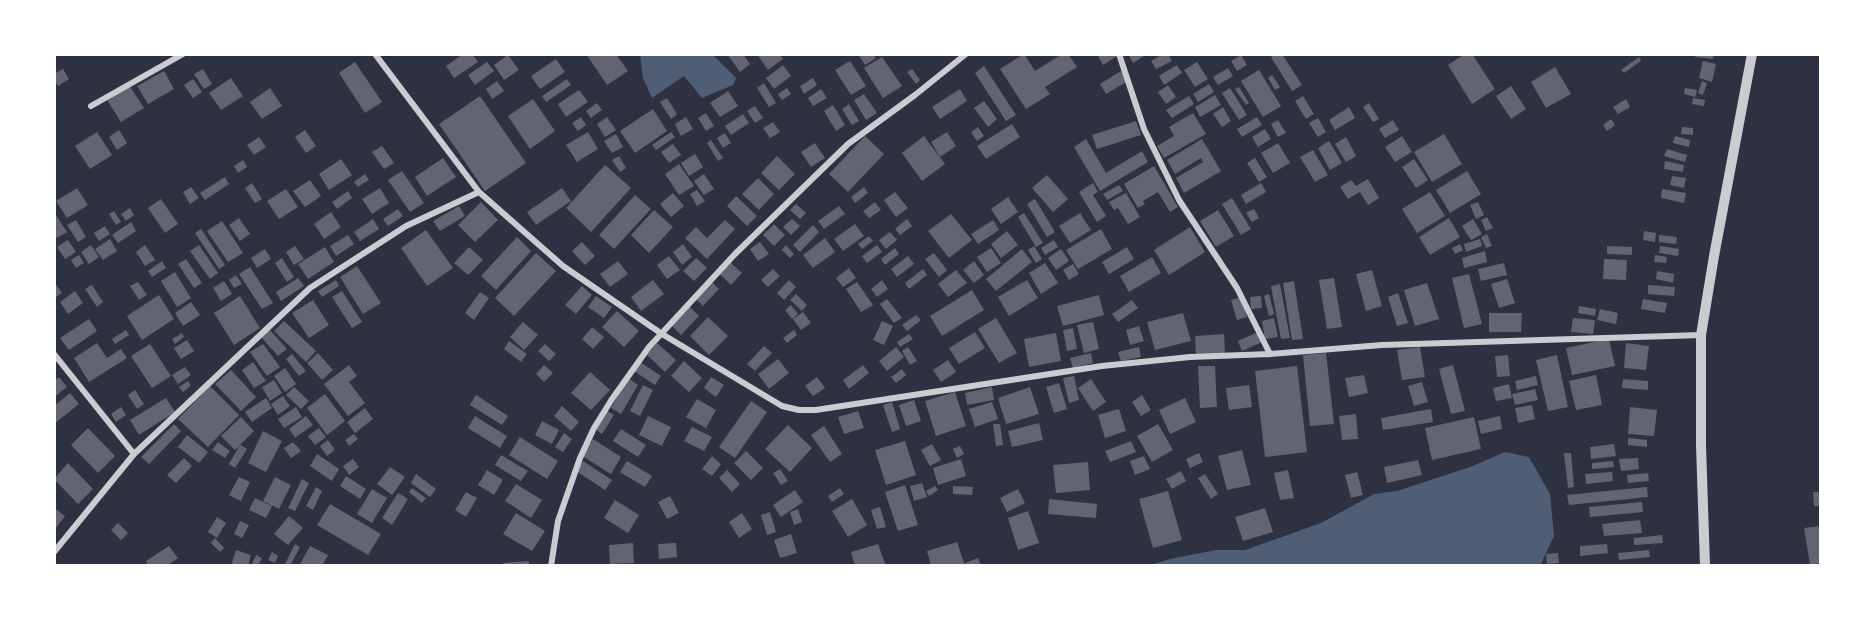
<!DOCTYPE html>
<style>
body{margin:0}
#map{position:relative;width:1875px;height:620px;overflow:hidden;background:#2d3142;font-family:"PT Sans",sans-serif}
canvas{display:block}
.frame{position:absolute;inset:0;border:56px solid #fff;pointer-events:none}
</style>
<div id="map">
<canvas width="1875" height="620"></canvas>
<div class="frame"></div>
</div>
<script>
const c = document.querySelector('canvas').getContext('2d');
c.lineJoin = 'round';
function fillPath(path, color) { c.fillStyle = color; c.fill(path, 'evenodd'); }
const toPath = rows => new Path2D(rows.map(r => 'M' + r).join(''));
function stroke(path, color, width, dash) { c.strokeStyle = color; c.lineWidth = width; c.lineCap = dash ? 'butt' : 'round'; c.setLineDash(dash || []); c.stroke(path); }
fillPath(toPath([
 [640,54,712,54,736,78,733,85,702,98,684,76,652,98,643,78],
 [1505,452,1529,457,1550,494,1554,536,1540,566,1148,566,1170,559,1216,550,1245,550,1321,523,1374,494,1397,491,1470,467]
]), '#4f5d75');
fillPath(toPath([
 [463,54,472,54,478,62,454,78,446,66],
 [586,54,616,54,628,71,607,85],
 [727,54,743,54,750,64,740,72],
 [757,54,779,54,783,59,768,70],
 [862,54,873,54,876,58,865,65,859,56],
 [1024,54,1035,71,1062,54,1068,54,1077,67,1045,87,1050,94,1026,109,1000,69],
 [1097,54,1116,54,1117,56,1103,65],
 [1128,54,1147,54,1133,63],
 [1163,54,1168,54,1172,61,1156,69,1151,61],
 [1276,54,1282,54,1302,85,1292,91,1271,57],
 [1465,54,1472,54,1495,89,1472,104,1448,65],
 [1696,54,1714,54,1713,59,1695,57],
 [508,55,519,70,504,80,494,65],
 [1241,55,1247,65,1237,71,1231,61],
 [882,57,902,86,883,98,864,68],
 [1639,57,1641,61,1624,73,1621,70],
 [556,59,565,72,540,89,531,76],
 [850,61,866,86,851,95,835,70],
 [1703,61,1716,64,1712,82,1699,78],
 [355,62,382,102,365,113,339,73],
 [487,62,494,71,475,85,468,75],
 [1197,62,1208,79,1195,87,1184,70],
 [783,65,791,76,774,89,766,78],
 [1177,65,1182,73,1164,85,1159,76],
 [984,66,1016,115,1006,121,975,73],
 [1555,67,1571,94,1546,108,1531,82],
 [1228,68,1233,76,1218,85,1213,77],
 [63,69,69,79,58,86,54,80,54,74],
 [203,69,212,84,204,89,194,74],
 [912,69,920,80,916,84,907,72],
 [1259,70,1281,106,1263,117,1241,81],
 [164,71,174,89,148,104,137,86],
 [1121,71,1128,81,1106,94,1100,84],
 [1272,75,1280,87,1275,90,1268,78],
 [231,78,243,96,221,110,209,93],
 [813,78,817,85,804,94,800,86],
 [193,79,202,92,193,98,184,85],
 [567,79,571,85,546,102,542,96],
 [497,81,504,91,492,99,486,89],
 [1702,81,1707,83,1703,95,1698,93],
 [764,83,776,103,769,107,757,88],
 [1209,84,1214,92,1198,102,1193,94],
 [129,85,144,108,121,122,107,100],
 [1168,85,1176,97,1166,104,1158,92],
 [1511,86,1526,109,1511,119,1496,96],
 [1239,87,1249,103,1246,105,1235,89],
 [270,88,282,106,262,119,250,102],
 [787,88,791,94,782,100,778,94],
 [1230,88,1247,115,1239,120,1222,93],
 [1685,88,1697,90,1695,97,1684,94],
 [821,89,827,98,813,106,808,98],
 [960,89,967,101,940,119,932,107],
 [579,90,588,102,566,117,558,104],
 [728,91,738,106,720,117,710,103],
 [864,94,877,113,866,120,854,100],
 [1215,95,1221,105,1200,117,1195,107],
 [480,96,526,163,485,191,439,124],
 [1189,96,1194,104,1172,118,1166,110],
 [1303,96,1314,114,1306,119,1295,101],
 [667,98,677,114,671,119,660,102],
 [1693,98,1705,100,1704,106,1692,104],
 [533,99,555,131,530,149,508,116],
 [1626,99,1630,107,1618,114,1613,107],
 [984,101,997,119,988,127,974,108],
 [597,103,602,110,591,118,586,111],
 [1369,103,1379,119,1373,122,1363,107],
 [849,104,859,121,852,125,842,109],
 [833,105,845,125,836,131,824,111],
 [755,106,763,118,755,123,747,111],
 [1223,107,1231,121,1222,127,1213,114],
 [1349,107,1355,118,1335,130,1329,120],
 [653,109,667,131,635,153,620,131],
 [706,113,714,126,706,131,698,118],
 [1193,113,1206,134,1164,158,1157,146,1174,136,1169,127],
 [743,114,749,123,731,135,725,126],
 [581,117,586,125,578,131,572,123],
 [607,117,616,130,605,137,597,124],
 [686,117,693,129,681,136,675,124],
 [1257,117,1262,125,1242,137,1237,129],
 [1318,118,1326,132,1318,137,1309,123],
 [1611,119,1615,125,1607,131,1603,125],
 [1278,120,1286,133,1278,137,1271,124],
 [1393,120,1399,130,1385,138,1379,129],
 [1136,121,1141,135,1097,149,1092,135],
 [773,122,780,132,770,138,763,128],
 [1012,124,1020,137,986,159,977,146],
 [978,127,984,136,977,141,971,132],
 [1682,127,1693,128,1693,135,1681,134],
 [1265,129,1271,139,1258,147,1252,137],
 [119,130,127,143,117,150,109,137],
 [305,130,316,146,306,153,295,137],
 [97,132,112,155,90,169,75,146],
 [588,132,598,149,577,162,566,145],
 [671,132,675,137,656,150,652,145],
 [947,132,956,146,940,157,931,142],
 [725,133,731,143,723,148,717,138],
 [616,134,623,147,612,153,604,141],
 [1444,134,1462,164,1432,182,1414,152],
 [865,136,884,154,848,192,829,174],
 [924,136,945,164,922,181,902,153],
 [1402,136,1412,152,1395,162,1385,147],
 [1675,136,1690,140,1689,147,1673,143],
 [259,137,266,147,254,155,247,145],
 [1346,137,1356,156,1346,162,1335,144],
 [1086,139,1106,173,1142,151,1148,162,1100,191,1074,147],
 [1202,139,1221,171,1184,193,1176,178,1203,162,1201,158,1175,174,1167,160],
 [711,140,723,158,718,161,707,143],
 [1329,141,1342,163,1330,170,1318,148],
 [815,143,825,158,811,167,801,152],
 [1278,143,1290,163,1273,173,1261,153],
 [673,144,681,155,669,163,661,152],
 [382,146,394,163,384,169,372,152],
 [1667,149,1687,155,1685,162,1664,156],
 [1313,150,1328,175,1315,182,1300,157],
 [695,154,703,167,689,176,681,163],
 [619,156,626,168,620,172,612,160],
 [777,156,795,174,779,190,761,173],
 [443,158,456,177,427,196,415,177],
 [1255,158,1267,177,1259,182,1247,163],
 [341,159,352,175,329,190,319,174],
 [1414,159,1428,180,1416,188,1402,167],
 [243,160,247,167,238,173,234,166],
 [1665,161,1684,165,1683,172,1664,169],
 [679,164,694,186,679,195,665,174],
 [605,165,631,188,591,232,566,208],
 [1154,166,1178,207,1170,212,1158,192,1143,201,1145,204,1138,208,1124,184],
 [402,171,424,203,410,212,388,180],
 [1467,171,1481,194,1450,213,1436,190],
 [365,174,369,180,358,187,354,182],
 [704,174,714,189,704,195,694,181],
 [1047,175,1068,199,1053,212,1032,188],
 [1672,176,1686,178,1684,188,1670,185],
 [225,177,229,184,205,200,200,193],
 [758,178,774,194,759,210,742,194],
 [1368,179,1379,198,1368,205,1360,192,1348,199,1340,187,1351,180,1356,186],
 [310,180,321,196,305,207,293,191],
 [252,183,262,199,255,203,245,188],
 [1093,183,1098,192,1093,195,1106,216,1097,222,1079,192],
 [1261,183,1266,192,1246,204,1241,195],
 [1119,185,1123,191,1107,200,1103,194],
 [191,187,199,198,190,204,183,192],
 [864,187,868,193,855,203,851,197],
 [77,188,88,205,67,218,56,201],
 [380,188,389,203,372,214,362,199],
 [562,188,571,201,536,225,527,212],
 [286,189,298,207,279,219,267,201],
 [1662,189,1686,193,1684,203,1661,198],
 [697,190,705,201,697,206,690,194],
 [348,191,352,198,337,209,332,202],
 [895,192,908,208,896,217,884,200],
 [1430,192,1445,216,1417,233,1402,209],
 [673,193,684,206,671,217,660,204],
 [1126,193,1140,217,1128,224,1118,208,1114,210,1109,202],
 [635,195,651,209,614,249,599,235],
 [736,196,757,216,747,226,727,206],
 [1008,197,1018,212,1001,224,991,209],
 [1232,198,1251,229,1241,235,1222,204],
 [161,199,178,224,165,233,148,208],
 [1035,199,1055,232,1047,237,1027,204],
 [481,202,498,220,475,242,458,225],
 [875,202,881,210,869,218,863,211],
 [1478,202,1484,215,1476,219,1470,205],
 [796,204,806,213,800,219,790,210],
 [459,206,465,216,440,231,433,221],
 [839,206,845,214,824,229,818,221],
 [130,208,134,215,126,221,121,214],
 [398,209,403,216,388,226,383,219],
 [1254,209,1259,218,1252,222,1246,213],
 [654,210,673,227,649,253,631,235],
 [1218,210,1234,236,1216,247,1200,221],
 [114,211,121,222,116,225,109,214],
 [54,212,67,232,57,238,54,233],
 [331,212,341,227,324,239,314,224],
 [1024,213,1043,243,1036,247,1018,217],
 [1080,213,1091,230,1070,243,1059,226],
 [951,214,972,240,949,258,928,231],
 [1487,217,1493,228,1486,231,1481,220],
 [239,218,250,234,240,241,229,225],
 [1449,218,1460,237,1430,255,1419,237],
 [373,219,379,229,360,241,354,232],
 [792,219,800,226,791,235,783,227],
 [907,219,912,226,900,235,895,229],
 [1473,219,1482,234,1471,240,1462,226],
 [76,220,86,237,78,242,67,225],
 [725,220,735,229,707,259,685,238,696,227,707,238],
 [993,220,999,230,978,244,971,234],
 [222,221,243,253,228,262,207,231],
 [131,222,136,231,118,243,112,235],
 [774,224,785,235,774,246,763,235],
 [855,224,864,236,843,251,834,239],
 [813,225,819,232,800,252,793,245],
 [105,226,110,234,99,241,94,233],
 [1190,227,1205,252,1169,275,1154,250],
 [201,229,225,265,219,269,195,233],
 [1101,229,1112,249,1078,269,1066,250],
 [426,230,453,268,427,286,401,248],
 [1007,231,1018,245,1001,258,991,244],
 [1644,231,1656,233,1655,242,1643,240],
 [890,232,897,240,886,249,879,240],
 [1487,234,1492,246,1486,248,1481,237],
 [348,235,354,244,336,256,330,246],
 [1659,235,1677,237,1676,244,1659,242],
 [869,236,873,241,862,249,858,244],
 [517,237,531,251,496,290,481,276],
 [825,238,835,252,813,268,803,255],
 [110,239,117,251,103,260,95,249],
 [1480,239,1482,246,1466,252,1464,244],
 [68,240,76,252,65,259,57,247],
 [1054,240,1058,247,1045,255,1041,248],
 [582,242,595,256,585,265,572,251],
 [760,242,769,254,758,261,750,249],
 [683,244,692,257,682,265,673,252],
 [1460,244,1463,250,1455,254,1452,248],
 [91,245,99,257,89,264,81,252],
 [145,245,155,260,145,266,136,252],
 [199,245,218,273,210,279,190,251],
 [786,245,794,254,790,258,782,250],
 [877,245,882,252,867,263,862,256],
 [295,246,304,259,294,265,286,252],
 [1034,246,1042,259,1036,263,1028,250],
 [1607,246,1632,247,1632,255,1607,254],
 [1660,246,1679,249,1678,256,1659,253],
 [325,247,334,262,308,279,298,264],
 [469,247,483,260,468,275,454,263],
 [1127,247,1134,259,1109,274,1102,262],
 [895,248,899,254,885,265,881,259],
 [991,248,1001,263,987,272,977,257],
 [265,249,271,259,257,268,251,258],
 [1022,249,1032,262,996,291,986,279],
 [1061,249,1069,261,1056,270,1048,258],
 [1485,251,1487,262,1464,268,1462,258],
 [536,253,556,271,514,316,495,298],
 [934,253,947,270,939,277,925,259],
 [79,255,84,263,76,268,71,260],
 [1655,255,1667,257,1666,263,1654,262],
 [669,256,680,270,667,279,657,265],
 [908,256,914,264,897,277,891,269],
 [1152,257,1161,273,1129,292,1120,276],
 [282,258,294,277,287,282,275,263],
 [696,258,707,268,694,281,683,271],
 [186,259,202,283,194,288,178,264],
 [1604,259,1627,260,1626,280,1603,279],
 [162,261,166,268,152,277,148,271],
 [618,261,628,274,610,287,600,274],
 [974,261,984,275,974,283,963,270],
 [730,262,742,273,731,285,719,273],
 [1045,263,1058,283,1041,294,1029,273],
 [1504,263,1507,275,1481,281,1478,269],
 [1073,264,1079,274,1069,280,1063,270],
 [357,266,381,303,363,314,340,277],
 [250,267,273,303,262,309,239,274],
 [849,268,856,278,843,287,836,278],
 [773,269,780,276,768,287,761,280],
 [923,269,927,275,909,289,905,283],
 [956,270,967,283,948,297,938,284],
 [1372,270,1382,306,1366,311,1356,274],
 [1657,271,1674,274,1673,283,1656,279],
 [175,272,191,298,177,307,161,281],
 [1469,274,1482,324,1464,328,1452,278],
 [236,275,242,284,234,288,229,280],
 [298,278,304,286,281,301,276,292],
 [1334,278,1342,327,1327,329,1319,280],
 [1507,279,1515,303,1499,308,1491,284],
 [336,280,339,286,322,297,318,291],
 [653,280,664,294,641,311,631,297],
 [789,280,796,287,784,300,777,293],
 [882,280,888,289,877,297,871,289],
 [1027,280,1038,298,1009,316,998,297],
 [224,281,232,294,221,301,213,288],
 [711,281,719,289,703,306,695,298],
 [1294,281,1303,339,1292,340,1283,283],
 [54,282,62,293,54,298],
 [138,282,147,295,139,300,130,286],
 [857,282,873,305,861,312,846,289],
 [1427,283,1439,319,1415,326,1404,290],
 [1280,284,1290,338,1281,339,1271,286],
 [92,285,103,302,97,307,85,289],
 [1648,285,1675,287,1674,296,1648,294],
 [582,286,592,295,576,314,565,305],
 [972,290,984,310,942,336,930,316],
 [75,291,83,303,68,314,60,302],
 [342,291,362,322,352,328,332,297],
 [480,292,489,298,474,320,465,313],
 [1398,293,1408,323,1397,326,1388,297],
 [796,294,807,305,802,311,790,300],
 [1269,294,1274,314,1269,316,1264,296],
 [159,295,174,319,142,340,127,316],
 [1099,295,1104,315,1063,326,1057,306],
 [240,296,260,328,234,345,214,313],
 [596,296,612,307,604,318,588,307],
 [1261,296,1262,308,1251,309,1250,297],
 [1241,297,1247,317,1237,320,1231,300],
 [887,299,902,318,894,323,880,304],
 [1643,299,1667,303,1665,313,1641,309],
 [313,300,329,325,309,338,292,313],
 [1132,300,1138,308,1118,322,1112,314],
 [191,302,200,315,183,326,175,313],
 [791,305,798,314,792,319,785,310],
 [1579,306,1596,309,1595,316,1578,313],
 [690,307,699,316,681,335,672,326],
 [1600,309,1618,313,1616,324,1597,320],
 [617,311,639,331,624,347,602,327],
 [803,312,811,323,801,330,793,319],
 [1183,313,1191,341,1155,350,1147,322],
 [1489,313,1522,313,1521,332,1489,332],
 [916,315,921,320,907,331,902,325],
 [708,317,728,336,709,355,690,336],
 [996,318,1017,353,999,363,978,329],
 [1274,318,1278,337,1265,339,1262,321],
 [1573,318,1595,320,1593,334,1571,332],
 [89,319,97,331,69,350,60,338],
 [284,321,316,351,306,362,274,331],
 [882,321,893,326,884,345,873,340],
 [523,322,538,335,524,350,510,337],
 [1093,322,1099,349,1084,353,1077,325],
 [1139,326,1144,341,1130,345,1126,330],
 [592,327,604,337,593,349,582,339],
 [1073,328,1077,349,1067,351,1063,330],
 [126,330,129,335,115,344,112,339],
 [270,330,287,349,278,356,261,337],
 [794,330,797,335,787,343,783,338],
 [975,332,985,348,959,364,949,348],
 [1258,332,1262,342,1242,351,1238,341],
 [182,333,184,337,175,344,172,339],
 [1056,333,1061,361,1029,367,1024,339],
 [909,334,913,339,900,347,897,342],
 [1224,334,1225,354,1196,355,1195,336],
 [1609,339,1615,366,1572,375,1566,348],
 [187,340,194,351,181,359,174,348],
 [509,341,527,354,521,362,504,349],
 [97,343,107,358,121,349,127,358,89,382,74,358],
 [657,343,676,360,665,372,647,355],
 [1626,343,1649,346,1646,370,1624,368],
 [150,344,171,376,152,388,131,356],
 [263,344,280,367,267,376,250,352],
 [545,344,556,354,549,361,538,351],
 [764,346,772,353,755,371,747,364],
 [896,347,904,357,887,371,879,361],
 [908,347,917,361,910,365,902,351],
 [1139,347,1141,357,1121,361,1118,352],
 [1420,347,1425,377,1402,380,1397,350],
 [318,353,333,370,322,380,307,363],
 [1091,353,1093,363,1073,368,1070,358],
 [1326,353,1334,424,1310,426,1303,355],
 [292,354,306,371,299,376,286,359],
 [1508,355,1510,376,1497,377,1495,356],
 [1557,355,1568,407,1548,411,1536,360],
 [778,359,789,373,769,389,758,374],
 [948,360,956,372,941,382,933,370],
 [684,361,702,378,689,392,671,376],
 [253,362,266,381,254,388,242,370],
 [640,362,661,376,655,385,634,371],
 [349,365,357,376,349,382,365,403,348,416,324,384],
 [544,365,553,373,544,382,536,374],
 [863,365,869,373,849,389,843,380],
 [1453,365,1465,411,1451,414,1439,369],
 [1198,366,1215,366,1217,407,1200,408],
 [1297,366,1307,452,1265,457,1255,371],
 [185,367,191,375,178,384,172,375],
 [285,368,296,384,285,392,274,376],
 [902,369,906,375,896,383,891,377],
 [231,370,256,397,241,411,215,384],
 [590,372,610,390,591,410,571,393],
 [1364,375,1368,393,1349,397,1345,378],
 [1596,375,1602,405,1576,410,1569,381],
 [1074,376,1079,400,1069,403,1063,378],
 [1536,376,1538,385,1517,390,1515,381],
 [59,377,67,387,54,397,54,381],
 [711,377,724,385,716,397,704,388],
 [817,377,825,388,813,396,805,386],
 [628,378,638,385,621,414,611,408],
 [1091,379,1106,402,1093,411,1078,388],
 [1623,379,1648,381,1648,390,1622,388],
 [274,380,282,393,270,401,262,387],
 [188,381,191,386,183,392,179,387],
 [1422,382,1428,402,1414,406,1408,386],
 [1059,383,1067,409,1054,413,1046,387],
 [1509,384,1512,398,1496,401,1493,388],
 [643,385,653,390,640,416,630,411],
 [1249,385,1252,407,1229,410,1226,388],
 [210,386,239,415,208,447,178,419],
 [294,387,309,401,301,409,286,395],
 [992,387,994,400,967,405,965,393],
 [1030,387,1039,414,1006,424,998,398],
 [1535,389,1538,400,1515,405,1512,394],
 [135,390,144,404,137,409,128,395],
 [955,392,966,426,936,436,925,401],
 [70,393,79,404,54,424,54,406],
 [325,394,345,421,327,435,307,408],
 [476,395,508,416,502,425,470,405],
 [1142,395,1151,410,1141,416,1132,402],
 [283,396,290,406,278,415,271,404],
 [166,398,175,412,139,435,130,420],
 [266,398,272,408,252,422,245,412],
 [1185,398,1196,422,1170,434,1159,410],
 [697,399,716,410,706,428,686,417],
 [914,400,921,421,906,426,899,405],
 [751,401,767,412,735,458,719,447],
 [892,402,900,429,892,432,883,405],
 [992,402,998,419,975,427,969,409],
 [1532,405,1535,419,1518,423,1515,408],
 [562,406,579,422,571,431,554,416],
 [121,407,126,415,116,422,111,414],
 [296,407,302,417,284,428,278,419],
 [1630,407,1657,410,1654,436,1628,434],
 [365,408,373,419,355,433,347,422],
 [1119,409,1126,431,1105,438,1098,415],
 [1431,409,1433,422,1383,430,1381,418],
 [607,411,614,415,602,434,595,429],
 [858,411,864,428,844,434,838,417],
 [1356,414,1358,439,1342,440,1339,416],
 [306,416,313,425,295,438,289,429],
 [475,416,507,436,500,448,468,428],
 [648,416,671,427,662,446,639,435],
 [1500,416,1502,429,1481,434,1478,421],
 [241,417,254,431,235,450,221,436],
 [1474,417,1481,449,1432,460,1425,428],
 [542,421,559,430,552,444,535,435],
 [1039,423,1043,440,1012,447,1008,431],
 [174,424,181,431,149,464,141,457],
 [993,424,1000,424,1003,445,996,446],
 [1158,424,1173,450,1152,462,1137,436],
 [788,425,812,448,790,472,765,449],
 [824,426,842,454,830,462,811,435],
 [692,427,712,437,704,451,684,441],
 [88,428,115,456,98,473,71,445],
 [319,428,326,437,315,445,308,436],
 [621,429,646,445,638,457,613,441],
 [263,431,282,441,266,472,248,463],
 [564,433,572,439,563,452,555,447],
 [354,434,358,439,349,446,345,440],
 [187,435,208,452,199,463,178,447],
 [520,437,558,461,547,479,509,455],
 [1628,438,1647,440,1647,447,1628,445],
 [593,439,621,457,611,474,582,456],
 [328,440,335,450,327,456,320,446],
 [905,441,916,475,886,485,875,450],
 [1131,441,1136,452,1110,462,1105,451],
 [218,442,230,451,225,458,212,450],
 [293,442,301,451,291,458,284,448],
 [932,444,941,460,930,466,921,450],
 [1614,444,1616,456,1591,459,1590,447],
 [240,445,247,449,235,468,229,464],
 [960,446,964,454,957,458,953,449],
 [1242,450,1251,485,1227,490,1218,456],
 [746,451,763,468,751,480,734,463],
 [1199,453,1203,462,1190,468,1186,459],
 [1564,453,1571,453,1574,487,1568,488],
 [317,454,339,469,332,481,310,466],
 [501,455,528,471,521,481,495,465],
 [712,456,721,464,712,476,702,469],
 [1144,456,1150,469,1135,475,1130,461],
 [184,458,192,466,176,483,167,475],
 [1638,458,1639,469,1621,471,1619,459],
 [353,459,359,467,349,475,343,466],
 [961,459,966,476,938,485,933,468],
 [1418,460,1422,475,1387,483,1384,467],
 [583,461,612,480,605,490,576,471],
 [627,461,652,476,645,487,620,472],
 [1613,461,1614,467,1592,469,1592,463],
 [1088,462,1090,490,1056,493,1053,465],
 [68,463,93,489,78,504,54,479],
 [390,467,405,477,392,495,377,484],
 [780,469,788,481,781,485,773,473],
 [487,470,503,480,494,495,478,485],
 [727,470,740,484,732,492,719,478],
 [1288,470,1294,498,1280,500,1274,473],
 [1181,471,1186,481,1172,489,1166,479],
 [1357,472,1363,495,1351,498,1345,475],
 [1612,472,1613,481,1586,484,1585,474],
 [1648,473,1649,481,1628,483,1627,475],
 [416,474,436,489,430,497,411,483],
 [1205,474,1218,494,1211,499,1198,478],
 [346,476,366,489,360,499,340,486],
 [239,477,250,482,241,501,229,495],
 [275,477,291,485,279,509,263,501],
 [302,479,309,483,295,511,288,508],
 [922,483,927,497,914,501,910,486],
 [516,484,542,500,531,518,505,501],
 [905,485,918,525,898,531,885,492],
 [935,486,938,490,929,496,926,491],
 [953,486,973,487,972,495,953,494],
 [316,487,322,491,313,510,306,506],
 [1647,487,1648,497,1569,505,1567,495],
 [412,488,426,498,422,503,409,492],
 [840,488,844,494,832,502,828,496],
 [372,489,387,498,372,523,357,514],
 [1018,489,1025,503,1007,512,1000,498],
 [795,490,803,502,781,517,773,505],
 [1168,491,1182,540,1153,548,1139,499],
 [466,492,477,498,466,517,455,510],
 [1813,492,1821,492,1821,506,1814,506],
 [398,493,408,499,392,525,382,518],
 [670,496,679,513,667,519,658,502],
 [255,498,272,506,266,518,249,510],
 [852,499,867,525,848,537,832,511],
 [1049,499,1097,504,1096,518,1048,514],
 [615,500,639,515,628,533,604,518],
 [1642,502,1643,512,1590,517,1589,507],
 [330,504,381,534,368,555,317,525],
 [880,507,886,527,877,529,871,510],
 [54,508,65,516,54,531],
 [1265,508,1273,532,1243,541,1235,517],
 [798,509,802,522,794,525,790,512],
 [1028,511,1039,543,1018,550,1008,518],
 [770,512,776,532,767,535,761,515],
 [516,513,545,531,532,551,503,534],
 [742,513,752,529,739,538,729,522],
 [289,516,303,528,288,545,274,534],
 [217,517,226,523,217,538,208,532],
 [1640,520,1642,533,1604,536,1602,524],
 [240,521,249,525,242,538,234,534],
 [118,523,128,533,121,540,111,530],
 [1821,526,1821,563,1810,565,1804,528],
 [791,534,797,553,780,558,774,540],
 [1662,535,1663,543,1634,545,1634,538],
 [215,538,224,548,220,552,211,543],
 [957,542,965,566,931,566,927,551],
 [633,543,634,563,610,564,609,545],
 [676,543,677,557,659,559,658,544],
 [295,544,300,547,290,566,285,564],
 [878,544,886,566,855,566,851,552],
 [1607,544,1608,553,1580,556,1580,546],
 [169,546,178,558,167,566,149,566,146,561],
 [310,546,328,555,322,566,300,564],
 [236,550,251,555,248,566,231,566],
 [1649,550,1650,557,1619,560,1618,553],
 [272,552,278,556,275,563,268,560],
 [1558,553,1559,563,1547,564,1546,554],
 [256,555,262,558,258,566,251,566],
 [978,558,981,566,966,566,965,563],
 [529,561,529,566,503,566,503,563]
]), '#626471');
stroke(toPath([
 [375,54,479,192,563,266,662,334,782,406,799,410,816,410,1102,366,1190,357,1270,354,1382,345,1701,335],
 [1119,54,1144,129,1179,200,1237,288,1270,354],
 [91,106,183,54],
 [54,354,134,454,310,288,406,226,479,192],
 [54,552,134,454],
 [551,566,558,521,580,458,594,428,612,399,649,347,735,254,848,144,915,95,966,54]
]), '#caccd0', 6);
stroke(toPath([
 [1705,566,1701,445,1701,335,1714,256,1752,54]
]), '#caccd0', 10);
</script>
